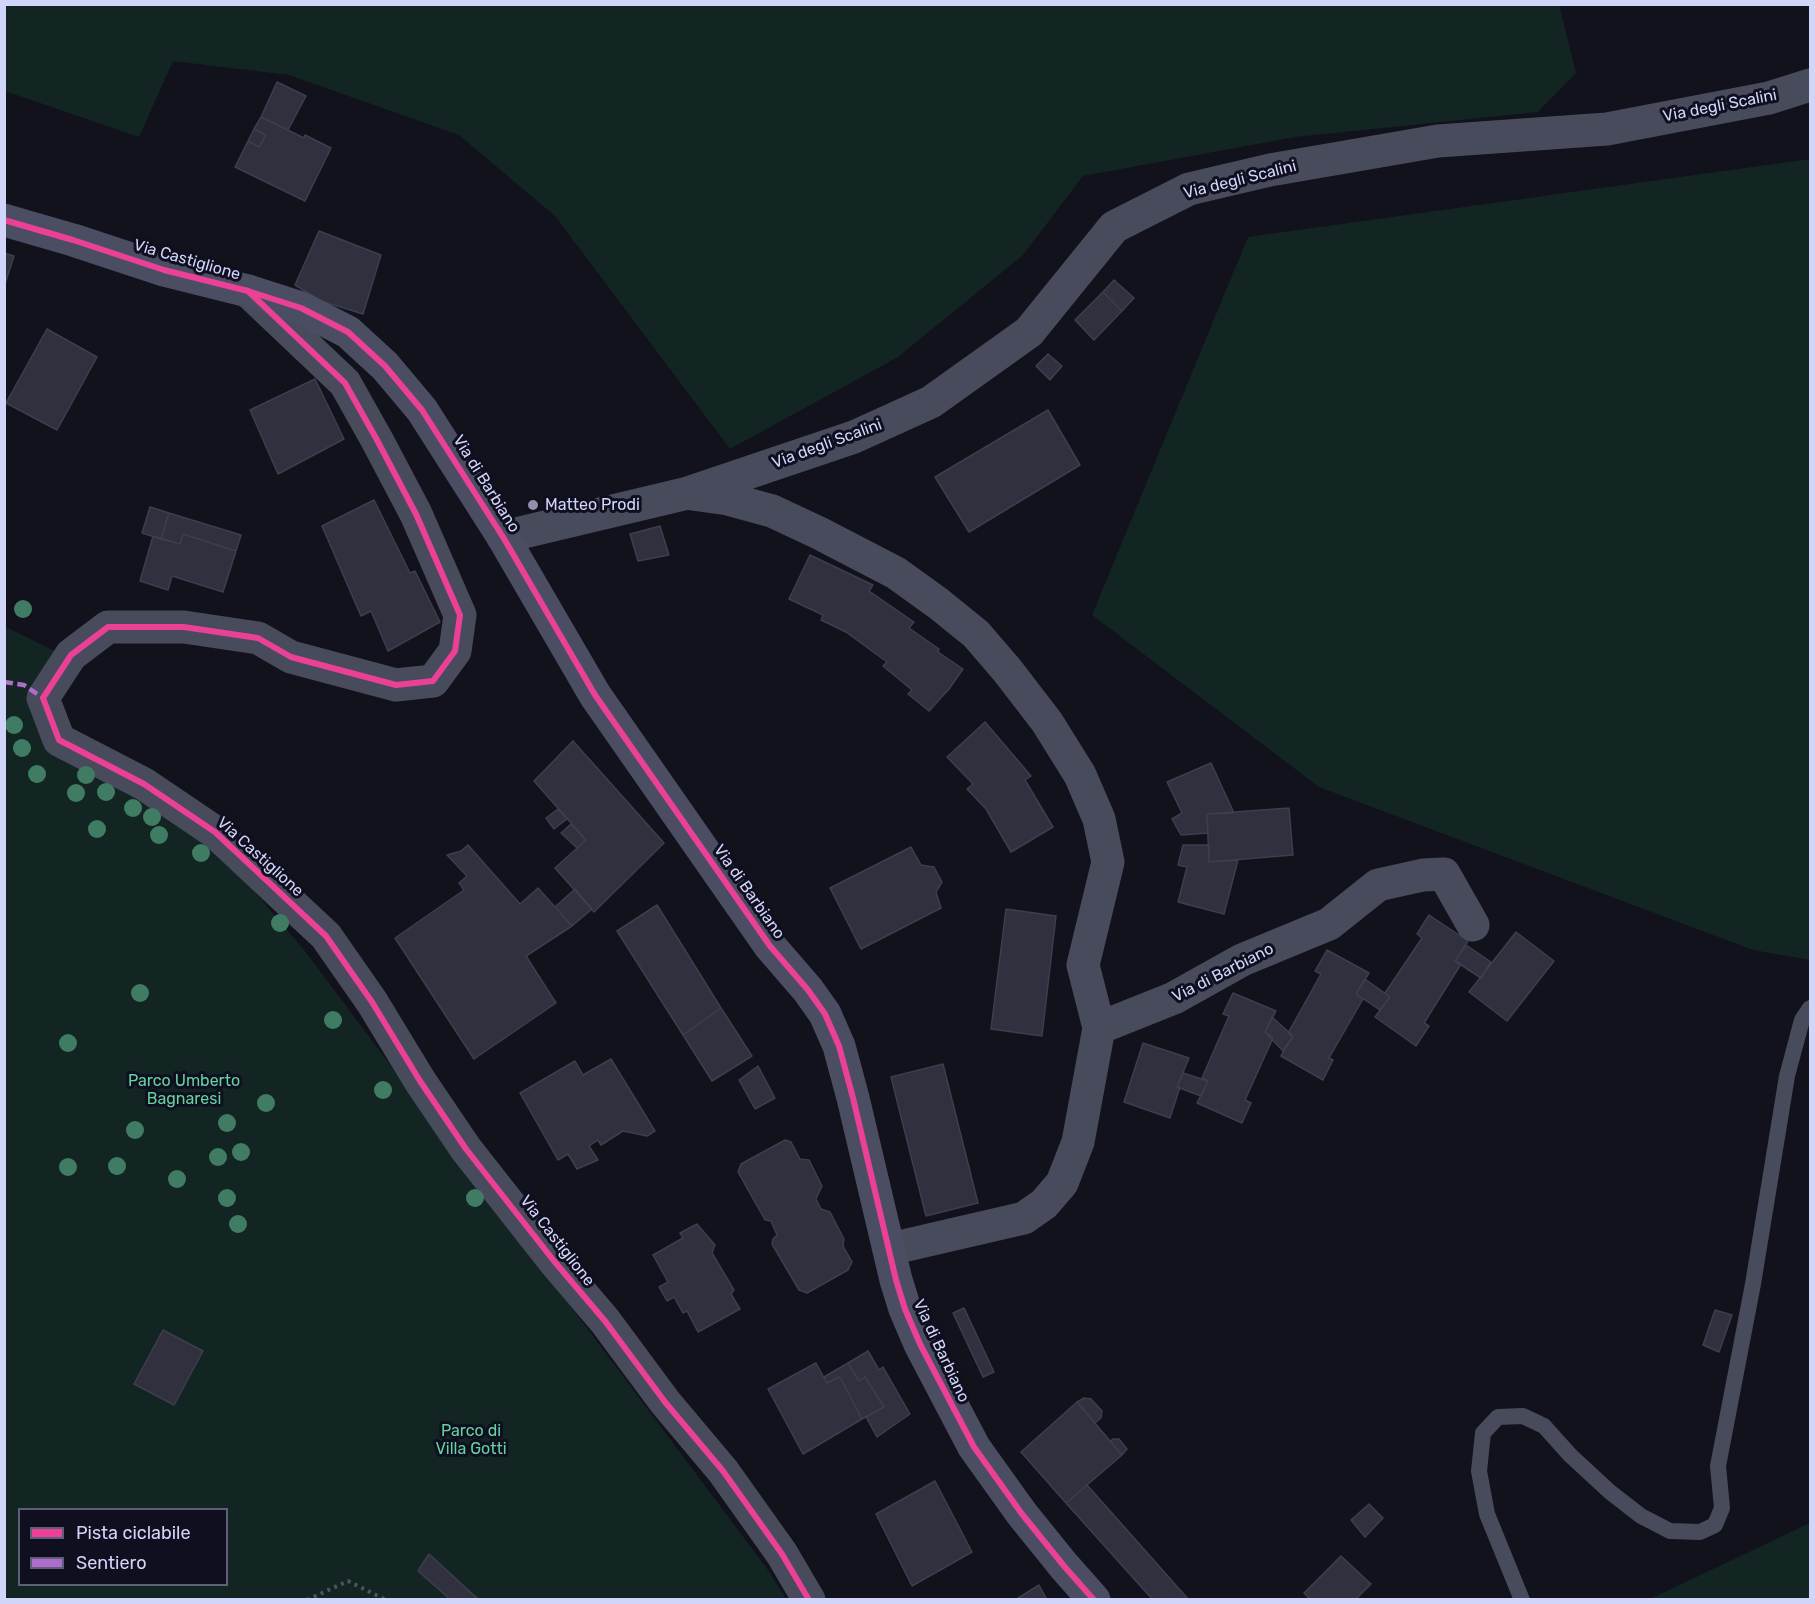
<!DOCTYPE html>
<style>
body{margin:0}
#map{position:relative;width:1815px;height:1604px;overflow:hidden;background:#12121c;font-family:Rubik,sans-serif}
canvas{display:block}
.frame{position:absolute;inset:0;border:6px solid #d1d5fa;pointer-events:none}
.legend{position:absolute;left:18px;top:1508px;width:210px;height:78px;box-sizing:border-box;background:#0f0f1f;border:2px solid #5d5e77;margin:0;padding:8px 10px;list-style:none;font-size:18px;color:#d1d5fa}
.legend li{display:flex;align-items:center;gap:12px;height:30px}
.legend b{width:30px;border:2px solid #5d5e77}
</style>
<div id="map">
<canvas width="1815" height="1604"></canvas>
<div class="frame"></div>
<ul class="legend">
<li><b style="height:8px;background:#ea4096"></b>Pista ciclabile</li>
<li><b style="height:8px;background:#b06ccc"></b>Sentiero</li>
</ul>
</div>
<script>
const c = document.querySelector('canvas').getContext('2d');
c.lineJoin = 'round';
function fillPath(path, color) { c.fillStyle = color; c.fill(path, 'evenodd'); }
const toPath = rows => new Path2D(rows.map(r => 'M' + r).join(''));
function stroke(path, color, width, dash) { c.strokeStyle = color; c.lineWidth = width; c.lineCap = dash ? 'butt' : 'round'; c.setLineDash(dash || []); c.stroke(path); }
function label(font, color, halo, rows, align = 'center') {
  c.font = font + ' Rubik,sans-serif'; c.lineWidth = 6; c.setLineDash([]); c.textBaseline = 'middle'; c.strokeStyle = halo; c.fillStyle = color; for (const [text, x, y, turn = 0] of rows) {
    c.save(); c.translate(x, y); c.rotate((+turn || 0) * Math.PI / 180); c.textAlign = isNaN(turn) ? turn : align; if (halo) c.strokeText(text, 0, 0); c.fillText(text, 0, 0); c.restore();
  }
}
fillPath(toPath([
 [5,4,1559,4,1576,73,1538,112,1295,137,1083,176,1023,255,898,357,730,449,555,216,459,135,289,75,173,61,139,137,5,91],
 [1810,159,1810,960,1753,950,1319,787,1092,615,1248,237],
 [4,626,57,652,52,750,201,837,246,881,308,955,768,1570,786,1599,5,1599],
 [20,1510,226,1510,226,1584,20,1584],
 [1810,1523,1810,1599,1650,1599]
]), '#122522');
const building = toPath([
 [277,82,306,96,288,130,261,117,277,82],
 [261,117,304,138,305,135,331,148,305,201,235,167,248,141,259,147,266,135,254,129,261,117],
 [254,129,266,135,259,147,248,141,254,129],
 [319,231,381,255,363,314,321,301,295,285,319,231],
 [4,253,14,256,4,287,4,253],
 [1114,280,1134,298,1122,311,1103,292,1114,280],
 [1103,292,1122,311,1094,340,1075,320,1103,292],
 [47,329,97,357,57,430,6,403,47,329],
 [1048,354,1062,366,1050,380,1036,366,1048,354],
 [315,379,344,439,278,474,250,410,315,379],
 [1048,410,1080,465,969,532,935,477,1048,410],
 [374,500,410,573,415,571,440,622,388,651,371,611,361,616,322,526,374,500],
 [150,507,169,513,161,539,142,533,150,507],
 [169,513,241,535,236,551,183,534,180,544,161,539,169,513],
 [660,526,669,555,638,561,630,534,660,526],
 [183,534,236,551,223,592,172,576,168,590,140,581,153,536,180,544,183,534],
 [810,555,873,585,869,591,914,622,909,628,939,649,938,652,963,669,949,689,929,711,908,694,912,690,883,666,887,662,846,632,821,620,823,615,789,599,810,555],
 [985,722,1031,776,1025,780,1053,827,1011,852,986,809,967,789,973,784,947,757,985,722],
 [573,741,664,843,594,912,555,868,586,840,534,781,573,741],
 [1211,763,1234,813,1207,814,1208,833,1181,835,1172,819,1182,813,1167,782,1211,763],
 [1289,808,1293,855,1209,862,1207,814,1289,808],
 [558,809,567,819,554,829,546,818,558,809],
 [571,824,586,840,577,848,561,833,571,824],
 [468,845,520,904,538,888,572,926,526,956,556,1003,474,1059,395,938,464,890,459,883,467,876,447,855,461,851,468,845],
 [1183,845,1209,845,1209,862,1238,860,1224,914,1178,902,1187,867,1178,865,1183,845],
 [911,847,921,865,934,867,942,882,936,892,941,908,861,949,830,888,911,847],
 [575,889,592,909,572,926,555,907,575,889],
 [657,905,721,1008,683,1035,617,931,657,905],
 [1006,909,1056,916,1042,1036,991,1029,1006,909],
 [1429,915,1468,941,1455,961,1461,964,1424,1023,1429,1026,1416,1046,1375,1017,1390,997,1385,993,1422,938,1417,934,1429,915],
 [1516,932,1554,961,1507,1021,1469,992,1516,932],
 [1466,945,1491,962,1481,978,1455,961,1466,945],
 [1327,950,1369,973,1356,994,1363,999,1329,1058,1333,1060,1323,1080,1281,1056,1293,1036,1288,1033,1321,974,1315,971,1327,950],
 [1365,979,1390,997,1380,1010,1356,994,1365,979],
 [1233,993,1276,1011,1265,1032,1273,1038,1245,1100,1251,1103,1242,1123,1197,1103,1208,1081,1202,1078,1229,1016,1223,1014,1233,993],
 [721,1008,752,1056,712,1081,683,1035,721,1008],
 [1272,1017,1293,1036,1283,1051,1265,1032,1272,1017],
 [1143,1043,1189,1058,1177,1087,1180,1087,1170,1118,1124,1102,1143,1043],
 [611,1059,655,1131,647,1136,623,1131,601,1145,598,1140,589,1146,598,1160,577,1169,568,1154,558,1160,520,1093,575,1061,583,1075,611,1059],
 [943,1064,978,1203,926,1216,891,1077,943,1064],
 [758,1066,775,1098,755,1109,739,1080,758,1066],
 [1183,1073,1208,1081,1201,1096,1177,1087,1183,1073],
 [785,1140,791,1142,800,1159,809,1160,822,1186,816,1199,821,1209,830,1212,844,1239,843,1246,852,1262,848,1270,807,1293,799,1290,772,1244,773,1239,777,1235,771,1221,765,1220,738,1172,741,1164,785,1140],
 [697,1224,715,1245,712,1253,734,1290,731,1294,740,1309,698,1332,687,1311,683,1313,674,1297,667,1301,659,1287,668,1282,653,1255,683,1238,680,1233,697,1224],
 [964,1308,994,1372,983,1377,953,1313,964,1308],
 [1715,1310,1732,1315,1719,1352,1703,1345,1715,1310],
 [163,1330,203,1351,174,1405,134,1384,163,1330],
 [868,1351,879,1370,883,1367,910,1414,877,1437,866,1417,884,1407,865,1377,859,1381,848,1363,868,1351],
 [816,1363,827,1383,840,1377,862,1419,803,1454,768,1389,816,1363],
 [848,1363,859,1381,865,1377,884,1407,862,1419,840,1377,827,1383,824,1377,848,1363],
 [1084,1398,1091,1399,1102,1411,1101,1418,1095,1423,1077,1402,1084,1398],
 [1077,1402,1122,1455,1066,1503,1021,1452,1077,1402],
 [1113,1439,1119,1439,1127,1449,1122,1455,1110,1441,1113,1439],
 [935,1481,972,1552,912,1586,876,1514,935,1481],
 [1087,1485,1189,1600,1153,1600,1066,1503,1087,1485],
 [1369,1504,1383,1518,1365,1537,1351,1520,1369,1504],
 [429,1554,479,1600,451,1600,418,1571,429,1554],
 [1341,1556,1371,1584,1355,1600,1311,1600,1304,1593,1341,1556],
 [1039,1585,1047,1600,1015,1600,1039,1585]
]);
fillPath(building, '#30303e');
stroke(building, '#3d3e4e', 1.5);
stroke(toPath([
 [307,1600,348,1581,386,1600]
]), '#48575d', 4, [3, 4.5]);
stroke(toPath([
 [1522,1600,1487,1514,1479,1471,1483,1433,1498,1417,1523,1416,1544,1426,1570,1455,1610,1492,1641,1516,1670,1531,1700,1532,1715,1525,1722,1508,1718,1466,1753,1284,1787,1076,1802,1020,1810,1008]
]), '#484b5b', 16);
stroke(toPath([
 [248,291,345,383,377,440,416,514,460,615,455,651,433,681,396,685,291,657,258,638,184,627,108,627,71,655,43,698,59,740,144,784,215,832,326,936,372,1002,420,1081,466,1149,554,1261,605,1321,665,1402,723,1471,782,1554,809,1600],
 [692,494,728,499,772,511,819,533,896,573,939,604,976,634,1007,670,1047,722,1080,775,1099,819,1108,862,1083,965,1099,1028],
 [503,537,688,493,854,437,931,402,1029,332,1114,227,1189,189,1270,170,1438,141,1607,129,1769,98,1810,85],
 [890,1249,1024,1218,1044,1204,1062,1183,1078,1142,1099,1028,1174,998,1242,960,1329,924,1378,885,1423,875,1444,874,1473,925]
]), '#484b5b', 33);
stroke(toPath([
 [4,220,73,240,164,270,248,291,301,308,348,332,385,366,422,410,503,537,595,695,770,946,808,990,825,1014,839,1046,853,1098,896,1280,905,1309,920,1344,974,1447,1022,1514,1064,1566,1094,1600]
]), '#4b4e62', 33);
stroke(toPath([
 [4,682,24,685,43,698]
]), '#b06ccc', 4.5, [9, 4.5]);
stroke(toPath([
 [4,220,73,240,164,270,248,291,301,308,348,332,385,366,422,410,503,537,595,695,770,946,808,990,825,1014,839,1046,853,1098,896,1280,905,1309,920,1344,974,1447,1022,1514,1064,1566,1094,1600],
 [248,291,345,383,377,440,416,514,460,615,455,651,433,681,396,685,291,657,258,638,184,627,108,627,71,655,43,698,59,740,144,784,215,832,326,936,372,1002,420,1081,466,1149,554,1261,605,1321,665,1402,723,1471,782,1554,809,1600]
]), '#ea4096', 6);
c.fillStyle = '#407c64';
for (const [x, y] of [
 [23,609],
 [14,725],
 [22,748],
 [37,774],
 [86,775],
 [106,792],
 [76,793],
 [133,808],
 [152,817],
 [97,829],
 [159,835],
 [201,853],
 [280,923],
 [140,993],
 [333,1020],
 [68,1043],
 [383,1090],
 [266,1103],
 [227,1123],
 [135,1130],
 [241,1152],
 [218,1157],
 [117,1166],
 [68,1167],
 [177,1179],
 [227,1198],
 [475,1198],
 [238,1224]
]) { c.beginPath(); c.arc(x, y, 9, 0, 2 * Math.PI); c.fill(); }
for (const [x, y, r, color] of [
 [533,505,6,"#8e91ac"]
]) { const dot = new Path2D(); dot.arc(x, y, r, 0, 2 * Math.PI); c.fillStyle = color; c.fill(dot); stroke(dot, '#0f0f1f', 2); }
label('16px', '#d1d5fa', '#0f0f1f', [
 ["Via degli Scalini",1720,106,-11],
 ["Via degli Scalini",1240,180,-14],
 ["Via Castiglione",187,260,16],
 ["Via degli Scalini",827,444,-20],
 ["Via di Barbiano",486,484,58],
 ["Via Castiglione",260,857,42],
 ["Via di Barbiano",749,892,55],
 ["Via di Barbiano",1223,973,-27],
 ["Via Castiglione",557,1241,52],
 ["Via di Barbiano",941,1351,65]
]);
label('16px', '#d1d5fa', '#0f0f1f', [
 ["Matteo Prodi",545,505]
], 'left');
label('16px', '#65d29f', '#0f0f1f', [
 ["Parco Umberto",184,1081],
 ["Bagnaresi",184,1099],
 ["Parco di",471,1431],
 ["Villa Gotti",471,1449]
]);
</script>
